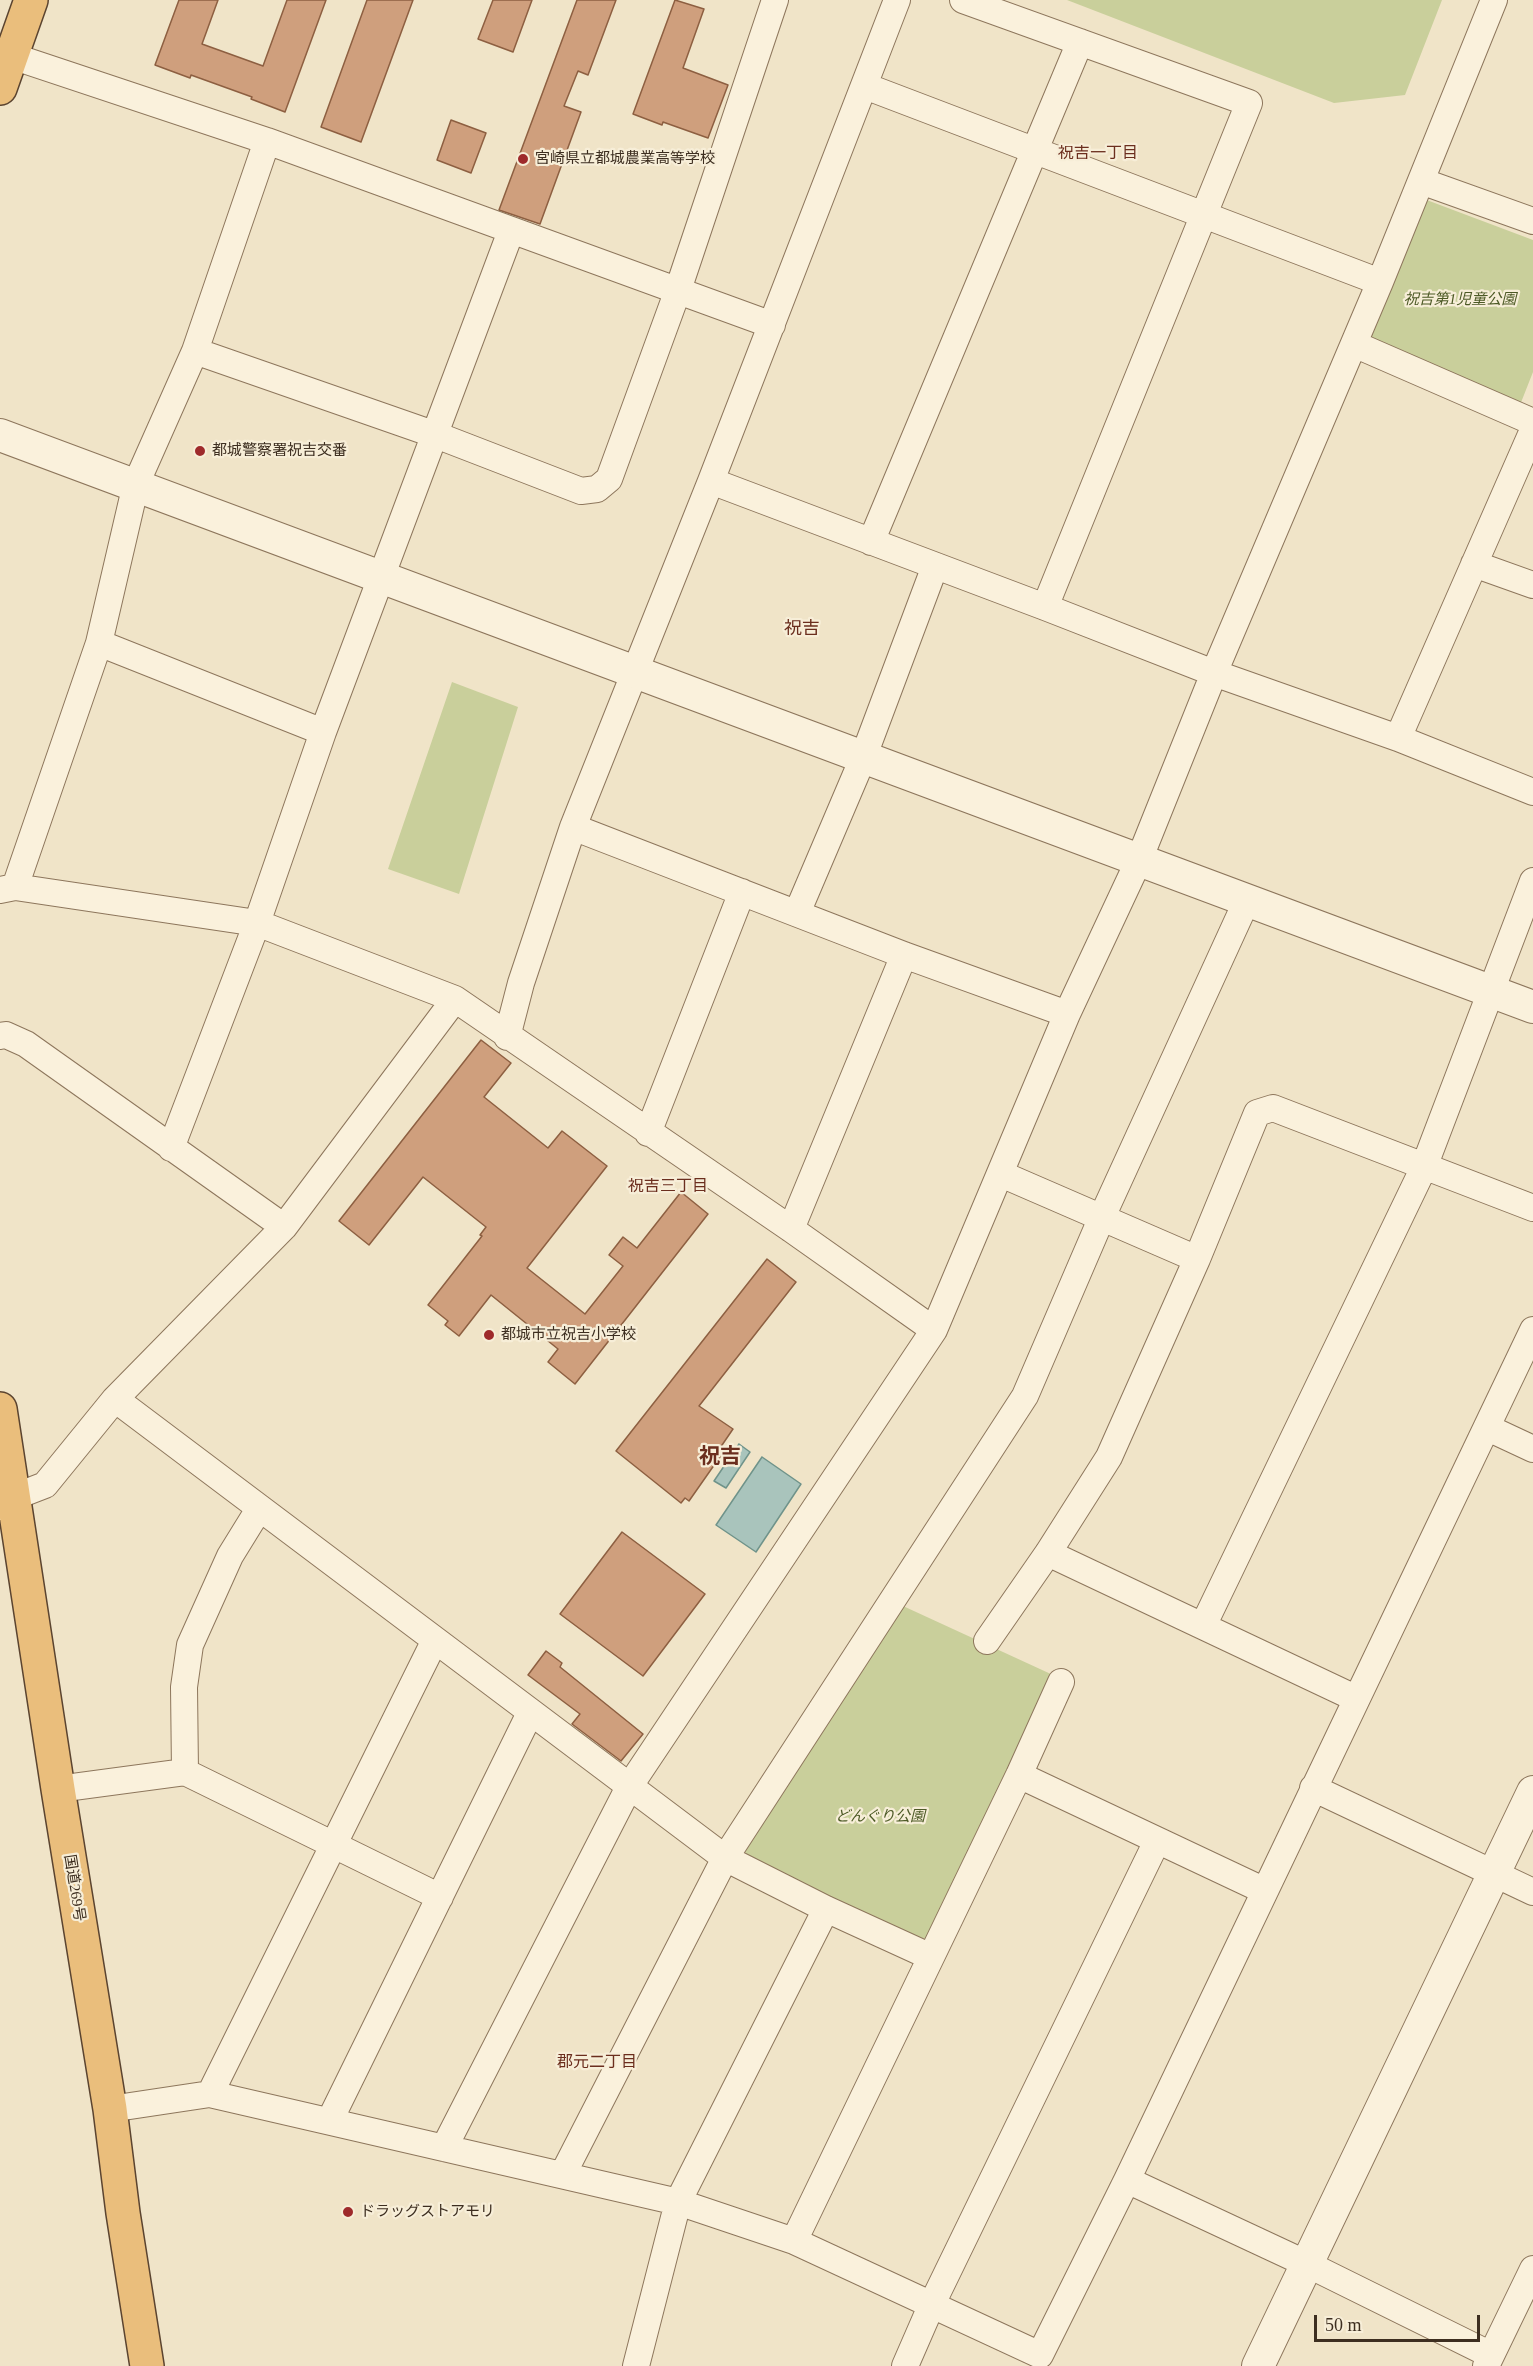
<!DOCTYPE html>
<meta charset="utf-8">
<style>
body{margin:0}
#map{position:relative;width:1533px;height:2366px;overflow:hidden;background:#f0e4c8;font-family:"Times New Roman",serif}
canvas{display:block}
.scale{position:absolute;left:1314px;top:2315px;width:166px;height:27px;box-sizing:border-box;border:3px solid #3d2e20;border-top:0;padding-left:8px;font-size:18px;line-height:21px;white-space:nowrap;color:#3d2e20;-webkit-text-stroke:4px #f7eed8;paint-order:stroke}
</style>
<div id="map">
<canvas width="1533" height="2366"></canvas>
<div class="scale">50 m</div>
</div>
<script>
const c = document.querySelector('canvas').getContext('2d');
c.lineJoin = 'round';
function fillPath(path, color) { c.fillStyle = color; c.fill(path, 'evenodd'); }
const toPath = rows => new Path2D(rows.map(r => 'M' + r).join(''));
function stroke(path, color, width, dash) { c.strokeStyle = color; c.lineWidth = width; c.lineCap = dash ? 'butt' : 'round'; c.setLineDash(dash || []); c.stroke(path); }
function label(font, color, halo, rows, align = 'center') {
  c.font = font + ' "Times New Roman","Noto Sans JP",serif'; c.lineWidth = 4.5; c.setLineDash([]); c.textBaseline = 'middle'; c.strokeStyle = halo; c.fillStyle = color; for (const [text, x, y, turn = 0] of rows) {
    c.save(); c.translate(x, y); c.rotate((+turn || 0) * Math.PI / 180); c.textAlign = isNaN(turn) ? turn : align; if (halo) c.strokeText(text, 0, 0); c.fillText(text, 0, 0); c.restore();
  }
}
fillPath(toPath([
 [1067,0,1442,0,1405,95,1334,103],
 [1424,199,1533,240,1533,372,1520,405,1363,338],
 [452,682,518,707,459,894,388,869],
 [903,1606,1053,1675,928,1938,916,1939,753,1864,745,1852]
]), '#c9cf9b');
const water = toPath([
 [739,1444,750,1452,726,1488,714,1481,739,1444],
 [762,1457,801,1484,756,1552,716,1525,762,1457]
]);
fillPath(water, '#a9c4bc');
stroke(water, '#6f938a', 1.5);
const building = toPath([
 [179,0,218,0,202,44,263,66,287,0,326,0,285,112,251,99,252,97,191,75,190,78,155,65,179,0],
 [367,0,413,0,361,142,321,127,367,0],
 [493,0,532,0,513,52,478,39,493,0],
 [577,0,616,0,588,75,578,71,564,106,581,112,540,224,499,210,577,0],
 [675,0,704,9,683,68,728,85,708,138,663,122,662,125,633,114,675,0],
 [451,120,486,133,471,173,437,160,451,120],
 [481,1040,511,1063,484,1097,548,1148,562,1131,607,1166,527,1268,585,1314,623,1266,609,1255,623,1237,637,1248,681,1192,708,1214,575,1384,548,1362,558,1349,491,1295,459,1336,445,1325,448,1321,428,1305,482,1236,480,1235,486,1227,423,1177,369,1245,339,1221,481,1040],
 [767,1259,796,1282,699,1406,733,1429,720,1448,724,1451,689,1501,685,1498,681,1503,616,1451,767,1259],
 [622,1532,705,1594,643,1676,560,1614,622,1532],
 [546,1651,562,1663,560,1667,643,1734,621,1761,572,1724,580,1714,528,1675,546,1651]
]);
fillPath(building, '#cf9f7d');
stroke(building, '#8d5f41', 1.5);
const minor = toPath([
 [963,0,1249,103,1045,607],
 [0,52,267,141,772,325],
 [865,86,1380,282],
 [1421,181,1533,221],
 [1354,344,1533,422],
 [195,351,436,435,581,491,597,489,609,479,678,290,775,0],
 [711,481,1045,607,1214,673,1398,738,1533,792],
 [871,542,1080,42],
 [1474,564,1533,585],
 [99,643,323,732],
 [1398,738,1533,430],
 [573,827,904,955,1067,1014],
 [15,887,99,643,136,484,195,351,267,141],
 [0,890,15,887,257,923,455,999,791,1229,934,1330],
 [797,913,863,758,935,566],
 [0,1036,6,1035,26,1044,284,1227],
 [507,1037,521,983,573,827,711,481,897,0],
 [648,1133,742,892],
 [171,1148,257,923,323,732,511,231],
 [1001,1174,1197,1259],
 [791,1229,904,955],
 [115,1399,725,1858,826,1909,931,1957],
 [1488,1428,1533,1449],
 [1,1507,14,1497,45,1485,115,1399,284,1227,455,999],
 [259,1509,230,1556,190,1645,184,1687,185,1772,440,1897],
 [1048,1553,1355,1698],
 [1203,1626,1424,1167,1533,881],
 [987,1641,1048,1553,1109,1457,1197,1259,1257,1113,1273,1108,1533,1208],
 [1019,1775,1265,1891],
 [1313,1788,1533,1892],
 [58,1789,185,1772],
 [210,2094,435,1640],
 [110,2109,210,2094,678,2202,794,2241,1040,2355,1127,2180,1533,1330],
 [330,2120,530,1713],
 [444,2148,629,1787,934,1330,1067,1014,1139,860,1214,673,1380,282,1494,0],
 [563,2174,725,1858,1025,1396,1102,1217,1247,900],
 [1127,2180,1307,2264,1491,2355],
 [794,2241,1019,1775,1061,1682],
 [636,2366,678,2202,826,1909],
 [905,2366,932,2304,1157,1841],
 [1486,2366,1533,2269]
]);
const tertiary = toPath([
 [0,435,1533,1007],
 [1258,2366,1533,1792]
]);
const trunk = toPath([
 [0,88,31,0],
 [0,1409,58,1789,110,2109,123,2213,147,2366]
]);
stroke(minor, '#8d765c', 28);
stroke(tertiary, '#8d765c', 34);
stroke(trunk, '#5b4430', 36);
stroke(minor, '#faf1dc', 26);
stroke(tertiary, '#faf1dc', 32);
stroke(trunk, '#eabe7c', 33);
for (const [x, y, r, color] of [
 [523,159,6,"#9e2a2b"],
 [200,451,6,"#9e2a2b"],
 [489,1335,6,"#9e2a2b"],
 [348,2212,6,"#9e2a2b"]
]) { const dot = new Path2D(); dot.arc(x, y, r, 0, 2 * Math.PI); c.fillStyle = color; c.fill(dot); stroke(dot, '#f7eed8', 2); }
label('15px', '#3d2e20', '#f7eed8', [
 ["宮崎県立都城農業高等学校",535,159],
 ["都城警察署祝吉交番",212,451],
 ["都城市立祝吉小学校",501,1335],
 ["ドラッグストアモリ",360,2212]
], 'left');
label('italic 15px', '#4d5a26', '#f7eed8', [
 ["祝吉第1児童公園",1460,300],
 ["どんぐり公園",880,1817]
]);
label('15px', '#3d2e20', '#f7eed8', [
 ["国道269号",74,1888,81]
]);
label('16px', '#6b2e1e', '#f7eed8', [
 ["祝吉一丁目",1098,154],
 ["祝吉三丁目",668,1187],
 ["郡元二丁目",597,2063]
]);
label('18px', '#6b2e1e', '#f7eed8', [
 ["祝吉",802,629]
]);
label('bold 21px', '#6b2e1e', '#f7eed8', [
 ["祝吉",720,1458]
]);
</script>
